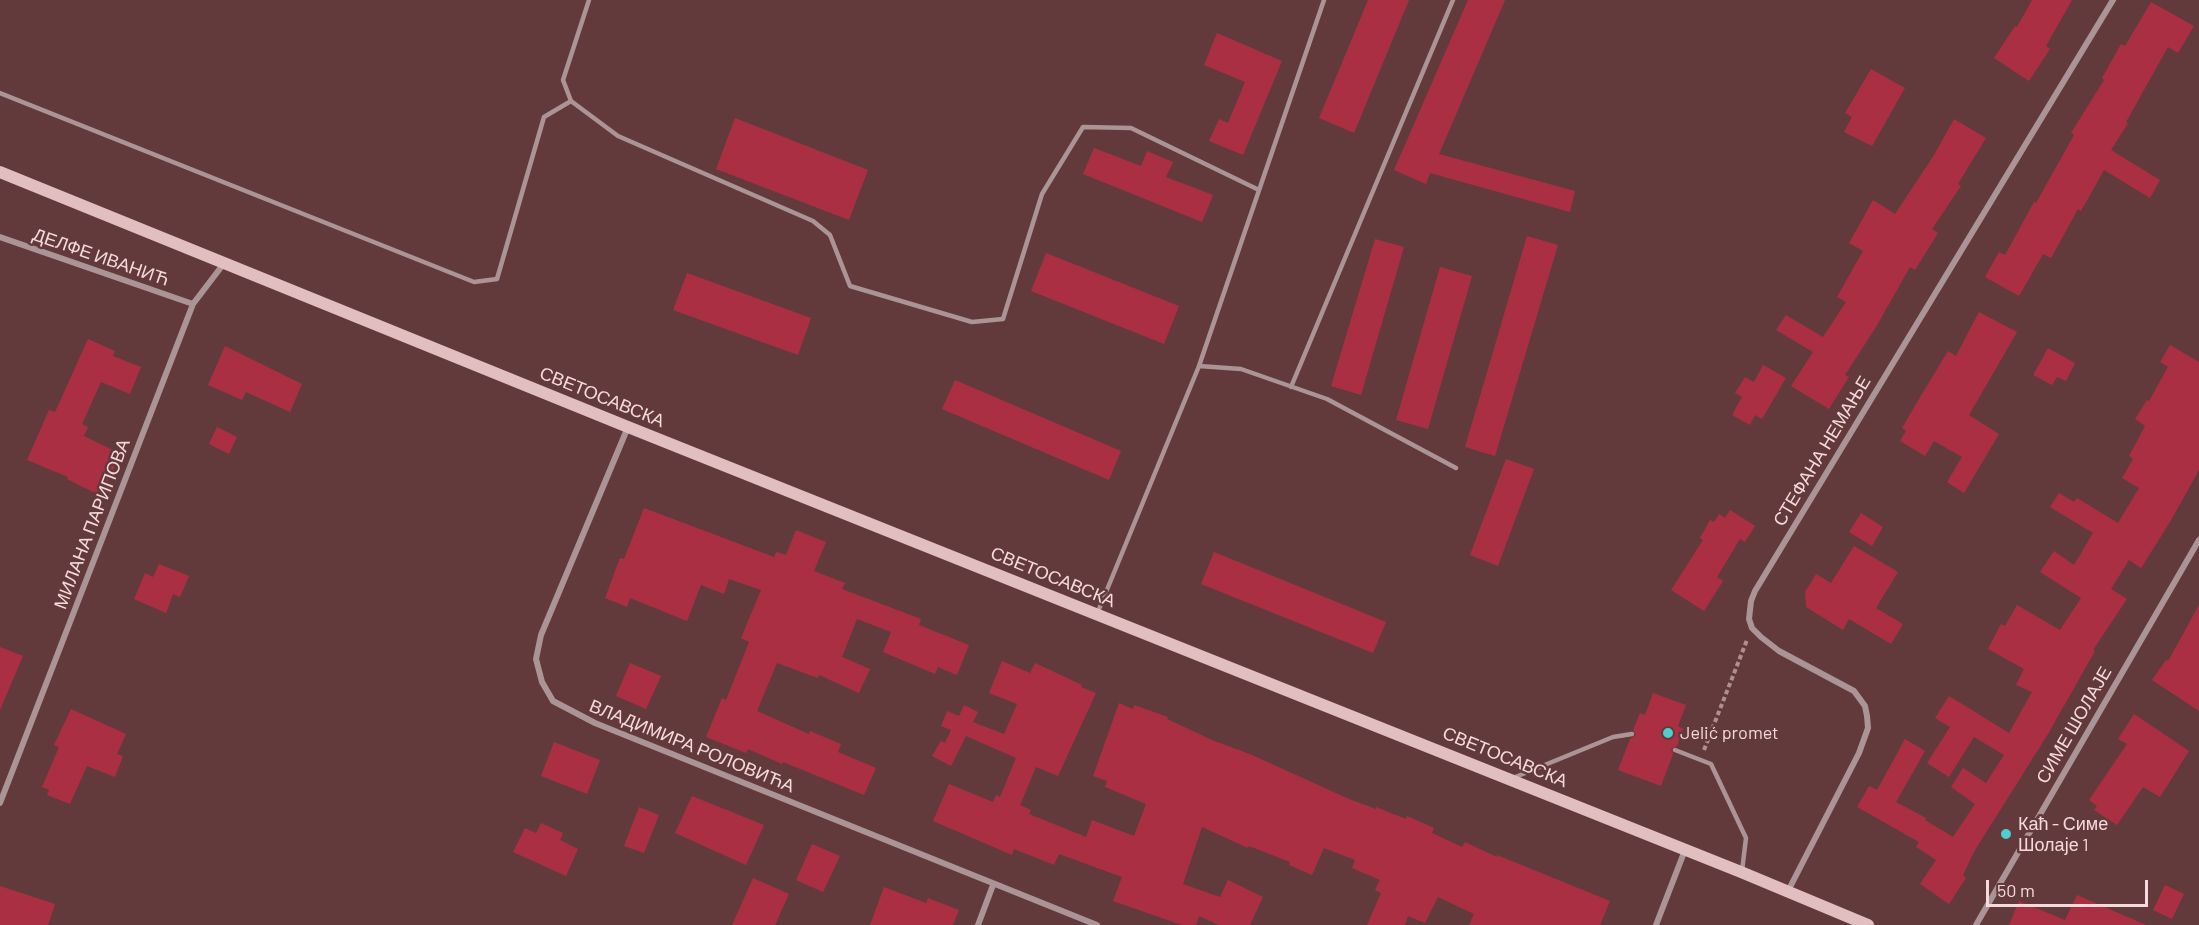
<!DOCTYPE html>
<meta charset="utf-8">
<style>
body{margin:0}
#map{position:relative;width:2199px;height:925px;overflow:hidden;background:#633a3c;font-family:Barlow,sans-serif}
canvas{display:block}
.scale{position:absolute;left:1986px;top:880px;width:162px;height:27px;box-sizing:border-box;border:3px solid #f5dadb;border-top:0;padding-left:8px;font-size:18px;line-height:21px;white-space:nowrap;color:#f5dadb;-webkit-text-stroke:4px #633a3c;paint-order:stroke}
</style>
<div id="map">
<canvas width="2199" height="925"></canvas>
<div class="scale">50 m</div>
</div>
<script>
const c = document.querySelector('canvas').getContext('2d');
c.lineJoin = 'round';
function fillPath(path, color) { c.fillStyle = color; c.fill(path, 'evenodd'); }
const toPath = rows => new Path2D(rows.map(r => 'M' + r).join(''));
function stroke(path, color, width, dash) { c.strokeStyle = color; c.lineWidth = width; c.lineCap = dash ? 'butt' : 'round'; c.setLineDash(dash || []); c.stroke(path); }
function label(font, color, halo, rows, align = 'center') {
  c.font = font + ' Barlow,sans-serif'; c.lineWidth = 5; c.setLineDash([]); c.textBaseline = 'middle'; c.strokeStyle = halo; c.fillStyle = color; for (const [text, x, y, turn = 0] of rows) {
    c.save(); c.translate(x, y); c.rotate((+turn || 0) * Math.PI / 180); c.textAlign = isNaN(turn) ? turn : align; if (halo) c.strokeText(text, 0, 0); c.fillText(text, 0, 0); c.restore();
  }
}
fillPath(toPath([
 [1368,0,1409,0,1354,133,1319,118],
 [1468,0,1505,0,1439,154,1575,191,1570,212,1430,173,1426,184,1394,170],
 [2032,0,2072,0,2046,46,2050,49,2029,81,1994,58,2015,26,2017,27],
 [2151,2,2194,26,2178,53,2168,47,2126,122,2128,123,2111,150,2160,180,2150,198,2104,170,2081,211,2078,209,2051,258,2043,254,2019,296,1985,277,1999,252,2005,255,2034,202,2036,203,2074,135,2071,133,2104,80,2102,78,2121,44,2125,46],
 [1217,33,1282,61,1243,155,1209,141,1219,119,1228,123,1245,82,1204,65],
 [1871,69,1905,88,1872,146,1844,132,1852,117,1845,113],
 [735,118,868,170,849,220,716,169],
 [1954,119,1986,138,1958,184,1961,186,1932,229,1938,233,1915,270,1910,267,1876,327,1845,375,1849,377,1829,409,1791,386,1813,352,1776,330,1786,315,1823,337,1846,302,1837,297,1863,251,1849,243,1873,200,1895,214,1934,155],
 [1094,148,1141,166,1147,151,1173,162,1166,177,1213,195,1202,222,1083,174],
 [1527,236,1558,245,1495,456,1465,447],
 [1375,239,1404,247,1361,395,1331,386],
 [1046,253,1179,306,1164,344,1031,291],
 [1440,267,1472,276,1428,429,1396,420],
 [687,273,811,318,798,355,673,310],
 [1979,312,2017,332,1969,415,1999,434,1964,493,1947,482,1962,457,1934,441,1925,456,1900,441,1906,431,1902,428,1916,404,1948,351,1956,356],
 [88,339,115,351,113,356,141,367,130,394,101,382,82,424,88,427,84,436,121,454,101,496,67,479,68,477,27,460,49,410,55,412],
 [2170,345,2199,362,2199,470,2170,522,2141,568,2129,560,2111,589,2127,599,2093,650,2095,651,2048,734,1975,850,1963,875,1966,878,1949,904,1920,884,1936,860,1916,847,1919,842,1857,807,1869,786,1877,790,1905,739,1925,751,1896,802,1926,818,1925,820,1953,837,1975,804,1951,787,1963,768,1986,783,2004,755,1974,737,1949,777,1927,763,1950,727,1935,718,1949,696,2009,733,2032,692,2016,685,2024,669,1988,649,2001,624,2005,626,2017,605,2060,630,2081,598,2040,572,2054,551,2074,565,2093,533,2050,507,2059,493,2074,502,2077,498,2118,523,2139,488,2122,478,2133,459,2129,456,2145,426,2135,419,2147,400,2149,401,2168,367,2160,362],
 [225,346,302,384,290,412,246,392,242,400,208,385],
 [2048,348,2075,363,2066,381,2057,377,2052,385,2033,375],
 [1763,365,1786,378,1762,419,1755,415,1750,425,1732,415,1742,397,1735,393,1745,377,1754,382],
 [955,380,1121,451,1109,480,942,409],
 [217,427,237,437,229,454,209,444],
 [1506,459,1534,469,1498,566,1470,555],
 [644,508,774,557,776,552,786,555,796,530,826,542,814,571,845,583,842,589,921,619,919,625,969,645,957,675,938,667,935,674,883,652,891,632,857,619,842,657,870,669,859,693,819,675,818,678,777,663,757,711,809,734,810,731,841,744,838,752,876,768,864,795,783,762,782,764,748,749,746,753,706,737,722,698,726,700,749,642,741,638,761,590,729,579,724,594,701,585,687,621,630,598,627,607,605,598,620,558,624,559],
 [1730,510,1755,526,1745,542,1740,539,1717,577,1723,581,1704,611,1671,590,1703,540,1700,538,1710,520,1714,522,1719,514,1725,518],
 [1861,513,1883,527,1872,546,1849,532],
 [1854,546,1898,572,1876,608,1903,624,1891,644,1849,619,1843,630,1806,607,1805,592,1816,574,1831,583],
 [1214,552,1386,622,1373,653,1201,584],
 [159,564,189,576,180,597,173,594,166,613,134,599,145,573,153,577],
 [2199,605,2199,711,2152,680,2166,660,2168,661],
 [0,647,23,656,0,710],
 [1002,661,1030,673,1035,663,1082,685,1081,687,1096,693,1058,776,1036,767,1020,805,1031,810,1029,814,1086,837,1092,820,1134,836,1146,804,1105,787,1107,781,1093,776,1119,703,1133,709,1134,705,1168,717,1167,719,1212,740,1252,755,1349,799,1376,809,1376,807,1406,819,1407,816,1434,828,1432,833,1462,847,1465,842,1497,857,1497,855,1610,901,1600,925,1469,925,1474,914,1438,897,1425,923,1408,916,1405,925,1367,925,1381,893,1375,890,1380,880,1352,868,1355,860,1324,848,1312,875,1289,865,1290,862,1249,846,1248,848,1202,827,1183,884,1220,897,1228,880,1263,897,1250,925,1219,925,1199,916,1196,925,1182,925,1113,901,1122,877,1059,854,1054,865,1014,849,1012,855,933,821,949,784,993,802,996,795,1000,797,1016,758,966,736,951,766,932,756,941,741,945,743,951,730,941,726,947,711,959,716,964,705,978,712,973,722,1004,734,1017,704,989,693],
 [630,663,661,676,646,709,616,696],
 [1653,693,1686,705,1678,726,1683,729,1677,746,1671,749,1673,754,1661,786,1618,770,1630,739,1636,735,1633,730,1640,713,1645,715],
 [71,709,126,734,117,754,123,756,115,777,87,766,70,804,47,795,49,790,42,787,59,747,54,745],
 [2134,714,2189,751,2160,797,2143,787,2117,825,2094,810,2097,806,2089,800,2127,744,2118,739],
 [554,742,600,760,587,794,541,776],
 [692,796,764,825,746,865,675,833],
 [639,807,659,815,644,853,624,846],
 [541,823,563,833,560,840,578,849,566,876,513,852,525,828,536,833],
 [812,844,840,856,823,892,796,880],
 [753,878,789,894,775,925,732,925],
 [2165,885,2184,894,2172,919,2153,910],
 [0,886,55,904,48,925,0,925],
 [884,887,926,903,928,898,959,910,953,925,870,925],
 [2077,895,2146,925,2009,925,2019,901,2065,920]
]), '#ab2f43');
stroke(toPath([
 [1704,750,1747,640]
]), '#b08f90', 4, [4.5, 3]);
stroke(toPath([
 [589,0,563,80,571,101,618,136,813,221,830,235,850,286,972,322,1003,319,1042,194,1083,127,1131,128,1259,190],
 [0,93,474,282,497,279,544,117,571,101],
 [1199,366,1324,0],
 [1291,387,1453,0],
 [1097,614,1199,366,1241,369,1327,399,1456,468],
 [1675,750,1711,764,1746,838,1742,871],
 [1513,778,1613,737,1632,734]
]), '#aa9495', 4.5);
stroke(toPath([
 [0,237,193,304],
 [628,427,541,635,536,659,542,682,553,701,595,723,1097,925],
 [0,803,193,304,225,262],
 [1788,891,1859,753,1868,728,1867,716,1865,706,1854,691,1779,651,1761,637,1752,628,1749,619,1751,601,1755,591,2113,0],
 [978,925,993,885],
 [1656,925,1685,850],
 [1976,925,2199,540]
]), '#aa9495', 6);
stroke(toPath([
 [0,172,628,427,1741,872,1868,925]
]), '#e1bebf', 12);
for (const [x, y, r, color] of [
 [1668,733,6,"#52cdce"],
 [2006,834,6,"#52cdce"]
]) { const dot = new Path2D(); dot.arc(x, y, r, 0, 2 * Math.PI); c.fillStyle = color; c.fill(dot); stroke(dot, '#633a3c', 2); }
label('18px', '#f5dadb', '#633a3c', [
 ["ДЕЛФЕ ИВАНИЋ",101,257,19],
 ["СВЕТОСАВСКА",602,397,22],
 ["СТЕФАНА НЕМАЊЕ",1822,451,-59],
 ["МИЛАНА ПАРИПОВА",92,524,-69],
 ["СВЕТОСАВСКА",1053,577,22],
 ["СИМЕ ШОЛАЈЕ",2074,725,-60],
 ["ВЛАДИМИРА РОЛОВИЋА",692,746,22],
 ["СВЕТОСАВСКА",1505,757,22]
]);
label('18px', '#f5dadb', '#633a3c', [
 ["Jelić promet",1680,733],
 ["Каћ - Симе",2018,824],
 ["Шолаје 1",2018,845]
], 'left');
</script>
